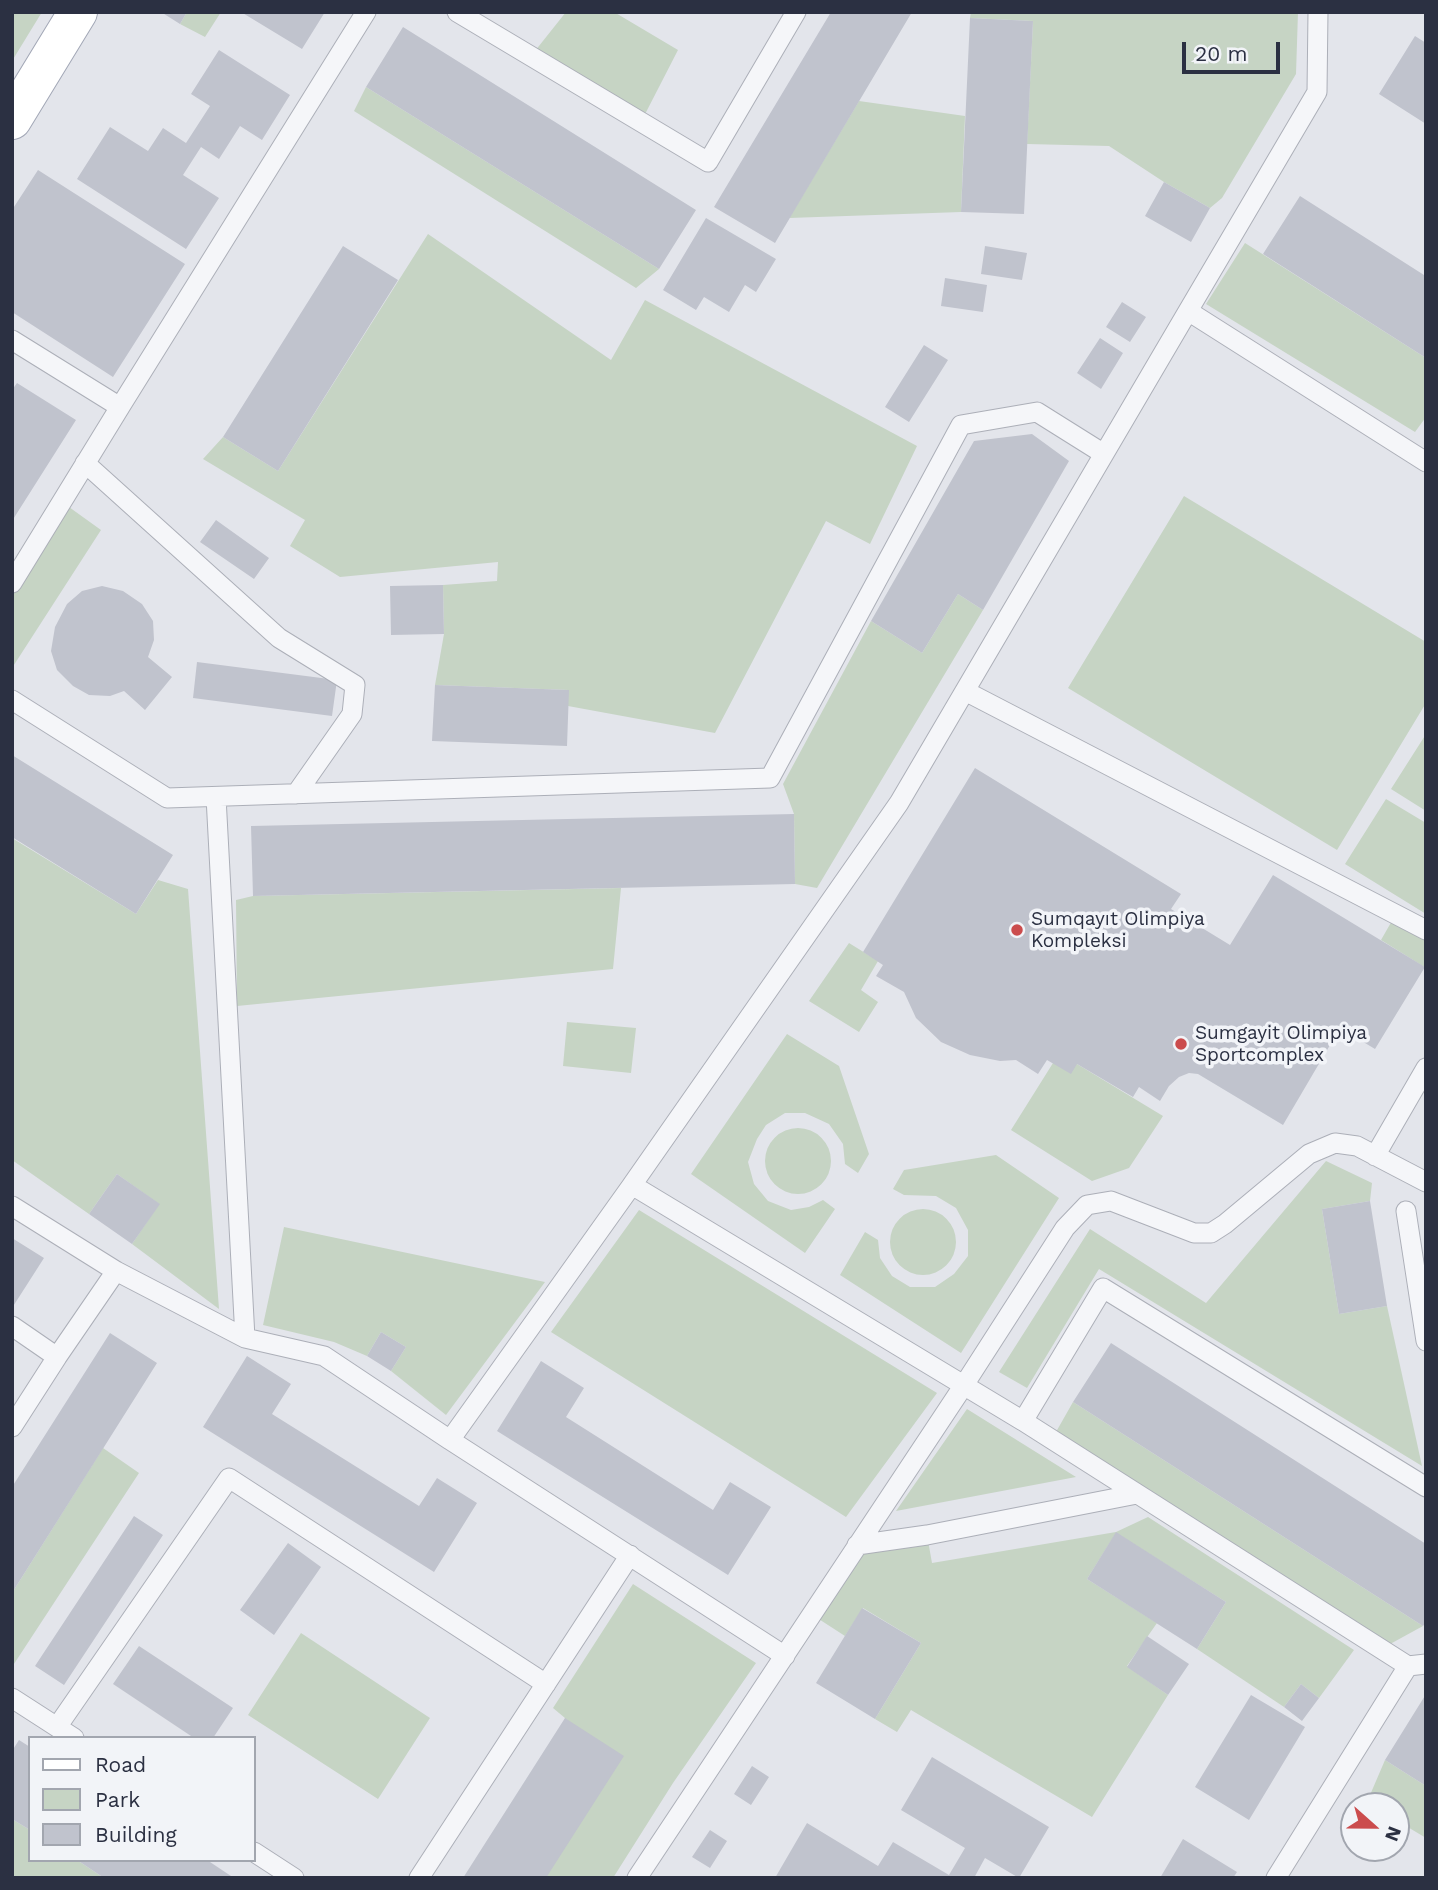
<!DOCTYPE html>
<meta charset="utf-8">
<style>
body{margin:0}
#map{position:relative;width:1438px;height:1890px;overflow:hidden;background:#e3e5eb;font-family:"Work Sans",sans-serif}
canvas{display:block}
.frame{position:absolute;inset:0;border:14px solid #2b3042;pointer-events:none}
.legend{position:absolute;left:28px;top:1736px;width:228px;height:126px;box-sizing:border-box;background:#f2f4f8;border:2px solid #a2a6af;margin:0;padding:9px 12px;list-style:none;font-size:21px;color:#2b3042}
.legend li{display:flex;align-items:center;gap:14px;height:35px}
.legend b{width:35px;border:2px solid #a2a6af}
.north{position:absolute;left:1340px;top:1792px;width:70px;height:70px;box-sizing:border-box;background:#f2f4f8;border:2px solid #a2a6af;border-radius:50%;rotate:111deg;font-size:19px;font-weight:700;line-height:28px;text-align:center;color:#2b3042}
.north::after{content:'';display:block;margin:auto;width:24px;height:32px;background:#cb4c4d;clip-path:polygon(50% 0,100% 100%,50% 72%,0 100%)}
.scale{position:absolute;left:1182px;top:42px;width:98px;height:32px;box-sizing:border-box;border:4px solid #2b3042;border-top:0;padding-left:9px;font-size:21px;line-height:24px;white-space:nowrap;color:#2b3042;-webkit-text-stroke:5px #f2f4f8;paint-order:stroke}
</style>
<div id="map">
<canvas width="1438" height="1890"></canvas>
<div class="frame"></div>
<ul class="legend">
<li><b style="height:9px;background:#fff"></b>Road</li>
<li><b style="height:19px;background:#c6d4c4"></b>Park</li>
<li><b style="height:19px;background:#c0c3cd"></b>Building</li>
</ul>
<div class="north">N</div>
<div class="scale">20 m</div>
</div>
<script>
const c = document.querySelector('canvas').getContext('2d');
c.lineJoin = 'round';
function fillPath(path, color) { c.fillStyle = color; c.fill(path, 'evenodd'); }
const toPath = rows => new Path2D(rows.map(r => 'M' + r).join(''));
function stroke(path, color, width, dash) { c.strokeStyle = color; c.lineWidth = width; c.lineCap = dash ? 'butt' : 'round'; c.setLineDash(dash || []); c.stroke(path); }
function label(font, color, halo, rows, align = 'center') {
  c.font = font + ' "Work Sans",sans-serif'; c.lineWidth = 7; c.setLineDash([]); c.textBaseline = 'middle'; c.strokeStyle = halo; c.fillStyle = color; for (const [text, x, y, turn = 0] of rows) {
    c.save(); c.translate(x, y); c.rotate((+turn || 0) * Math.PI / 180); c.textAlign = isNaN(turn) ? turn : align; if (halo) c.strokeText(text, 0, 0); c.fillText(text, 0, 0); c.restore();
  }
}
fillPath(toPath([
 [15,12,42,12,12,61,12,17],
 [187,12,221,12,205,37,180,24],
 [566,12,614,12,678,50,641,122,531,56],
 [971,12,1298,12,1296,74,1222,198,1210,208,1164,182,1109,146,1027,144,1033,21,970,18],
 [366,87,659,269,636,288,354,111],
 [859,101,965,116,961,212,789,218],
 [428,234,611,360,645,300,917,446,870,544,826,521,715,733,568,706,568,690,435,685,444,634,443,585,497,581,498,562,340,577,290,546,305,520,203,459,223,437,278,471],
 [1245,243,1426,358,1426,417,1415,432,1206,304],
 [1184,496,1426,642,1426,703,1337,850,1068,688],
 [62,502,101,530,12,668,12,583],
 [958,594,983,610,817,888,795,884,794,814,783,784,871,621,922,653],
 [1426,734,1426,811,1391,789],
 [1386,799,1426,823,1426,914,1345,864],
 [12,838,136,914,158,880,188,889,219,1309,132,1244,159,1204,117,1174,89,1214,12,1160],
 [621,888,613,969,237,1006,236,900,253,896],
 [1393,919,1426,939,1426,968,1381,940],
 [849,943,878,961,861,990,878,1002,859,1032,809,1001],
 [567,1022,636,1028,631,1073,563,1066],
 [787,1034,839,1066,869,1154,858,1173,845,1164,843,1144,829,1124,805,1113,785,1113,766,1125,757,1139,748,1162,754,1184,768,1201,791,1210,809,1207,823,1200,835,1209,805,1253,691,1174],
 [1053,1063,1077,1064,1163,1116,1129,1168,1092,1181,1011,1130],
 '765 1161a33 33 0 1 1 66 0a33 33 0 1 1-66 0Z',
 [996,1155,1059,1198,961,1353,840,1275,865,1232,878,1240,880,1258,892,1276,910,1287,935,1287,954,1274,968,1256,968,1230,956,1208,936,1196,904,1195,893,1189,904,1170],
 [1326,1161,1372,1183,1370,1201,1322,1209,1339,1314,1387,1306,1422,1466,1099,1269,1027,1388,999,1372,1090,1229,1206,1303],
 '890 1242a33 33 0 1 1 66 0a33 33 0 1 1-66 0Z',
 [639,1210,937,1393,846,1517,551,1332],
 [284,1227,545,1282,446,1415,391,1371,406,1347,381,1332,367,1356,334,1342,263,1325],
 [1073,1402,1423,1626,1381,1649,1052,1439],
 [967,1409,1076,1477,896,1511],
 [103,1448,139,1473,12,1667,12,1593],
 [1148,1517,1354,1650,1319,1698,1301,1684,1284,1707,1197,1649,1226,1602,1116,1533,1087,1579,1157,1623,1127,1666,1168,1695,1092,1817,911,1710,897,1732,875,1719,921,1643,863,1608,845,1636,811,1614,857,1545,927,1535,932,1563,1116,1532],
 [633,1584,756,1663,673,1783,613,1878,546,1878,565,1718,553,1708],
 [301,1633,430,1718,378,1799,248,1715],
 [1385,1760,1426,1786,1426,1838,1396,1820,1396,1806,1374,1806,1367,1802],
 [12,1819,30,1830,30,1860,77,1860,104,1878,12,1877]
]), '#c6d4c4');
fillPath(toPath([
 [161,12,187,12,180,24],
 [241,12,325,12,302,49],
 [831,12,912,12,775,243,714,207],
 [970,18,1033,21,1024,214,961,212],
 [403,27,696,210,659,269,366,87],
 [1415,36,1426,43,1426,124,1379,94],
 [219,50,290,95,262,140,240,126,219,159,201,147,183,175,219,198,186,249,77,179,110,127,148,151,163,128,186,143,210,106,191,94],
 [38,170,185,264,113,377,12,312,12,210],
 [1164,182,1210,208,1191,242,1145,216],
 [1300,196,1424,275,1426,273,1426,358,1263,254],
 [706,218,776,259,756,292,745,285,729,312,704,297,696,310,663,290],
 [343,246,398,280,278,471,223,437],
 [985,246,1027,253,1022,280,981,274],
 [945,278,987,285,983,312,941,306],
 [1122,302,1146,317,1130,342,1106,327],
 [1100,338,1123,353,1101,389,1077,373],
 [924,345,948,360,909,422,885,407],
 [17,383,76,420,12,521,12,390],
 [1032,434,1069,461,983,610,958,594,922,653,871,621,974,441],
 [216,520,269,558,254,579,200,542],
 [443,585,444,634,391,635,390,586],
 [102,586,123,591,142,604,153,621,154,640,148,657,172,677,145,710,124,691,110,696,89,695,73,686,57,670,51,651,55,627,67,604,82,591],
 [197,662,337,680,332,716,193,698],
 [435,685,569,690,567,746,432,741],
 [12,755,173,855,136,914,12,837],
 [975,768,1181,894,1171,909,1230,945,1273,875,1425,967,1375,1049,1340,1028,1283,1125,1198,1074,1189,1073,1179,1077,1169,1086,1160,1101,1139,1087,1133,1097,1077,1064,1071,1074,1047,1060,1038,1074,1016,1060,1000,1061,970,1055,941,1042,916,1018,904,992,876,976,883,965,863,952],
 [794,814,795,884,253,896,251,826],
 [117,1174,160,1204,132,1244,89,1214],
 [1370,1201,1387,1306,1339,1314,1322,1209],
 [12,1238,44,1258,12,1308],
 [381,1332,406,1347,391,1371,367,1356],
 [110,1333,157,1363,12,1593,12,1487],
 [1111,1343,1426,1544,1426,1622,1423,1626,1073,1402],
 [247,1356,291,1384,272,1414,419,1506,437,1478,477,1503,434,1572,203,1427],
 [541,1361,584,1388,566,1417,713,1510,730,1482,771,1507,728,1575,497,1431],
 [134,1516,163,1535,64,1685,35,1666],
 [1116,1532,1226,1602,1197,1649,1087,1579],
 [288,1543,321,1567,274,1635,240,1610],
 [862,1608,921,1643,875,1719,816,1683],
 [1147,1636,1189,1664,1168,1695,1127,1667],
 [139,1646,233,1708,213,1738,194,1738,113,1684],
 [1301,1684,1319,1698,1302,1721,1284,1707],
 [1426,1694,1426,1786,1385,1760],
 [1251,1695,1305,1727,1249,1820,1195,1787],
 [565,1718,624,1756,546,1878,463,1878],
 [19,1740,30,1747,30,1830,12,1819,12,1751],
 [932,1757,1049,1827,1019,1878,985,1858,974,1878,775,1878,807,1823,878,1866,893,1842,949,1875,965,1848,901,1810],
 [752,1766,769,1777,751,1805,734,1794],
 [710,1830,727,1841,710,1868,692,1857],
 [1183,1839,1237,1872,1233,1878,1160,1878],
 [77,1860,207,1860,234,1878,104,1878]
]), '#c0c3cd');
const service = toPath([
 [457,12,708,162,796,12],
 [1318,12,1317,92,1188,311,1426,462],
 [1188,311,899,803,632,1185,1023,1421,1408,1666,1426,1664],
 [12,340,120,407,12,583],
 [120,407,366,12],
 [85,463,279,638,355,685,352,714,296,794],
 [965,691,1426,930],
 [12,700,167,798,770,778,961,425,1037,412,1104,454],
 [216,797,245,1338],
 [1375,1156,1426,1068],
 [632,1185,450,1440,785,1656],
 [12,1206,116,1271,245,1338,324,1356,450,1440],
 [1406,1211,1426,1341],
 [12,1326,57,1357,116,1271],
 [1023,1421,1103,1288,1426,1487],
 [12,1427,57,1357],
 [857,1545,927,1535,1137,1494],
 [12,1698,74,1738],
 [57,1727,229,1478,546,1684],
 [254,1852,294,1878],
 [419,1878,630,1555],
 [637,1878,964,1385,1065,1228,1087,1205,1111,1201,1194,1233,1211,1233,1225,1224,1309,1154,1335,1143,1357,1146,1426,1182],
 [1276,1878,1408,1666]
]);
const primary = toPath([
 [12,120,78,12]
]);
stroke(service, '#acafb8', 21);
stroke(primary, '#a2a7b6', 40);
stroke(service, '#f5f6f9', 19);
stroke(primary, '#fff', 38);
for (const [x, y, r, color] of [
 [1017,930,7,"#cb4c4d"],
 [1181,1044,7,"#cb4c4d"]
]) { const dot = new Path2D(); dot.arc(x, y, r, 0, 2 * Math.PI); c.fillStyle = color; c.fill(dot); stroke(dot, '#f2f4f8', 2.5); }
label('19px', '#2b3042', '#f2f4f8', [
 ["Sumqayıt Olimpiya",1031,919],
 ["Kompleksi",1031,941],
 ["Sumgayit Olimpiya",1195,1033],
 ["Sportcomplex",1195,1055]
], 'left');
</script>
